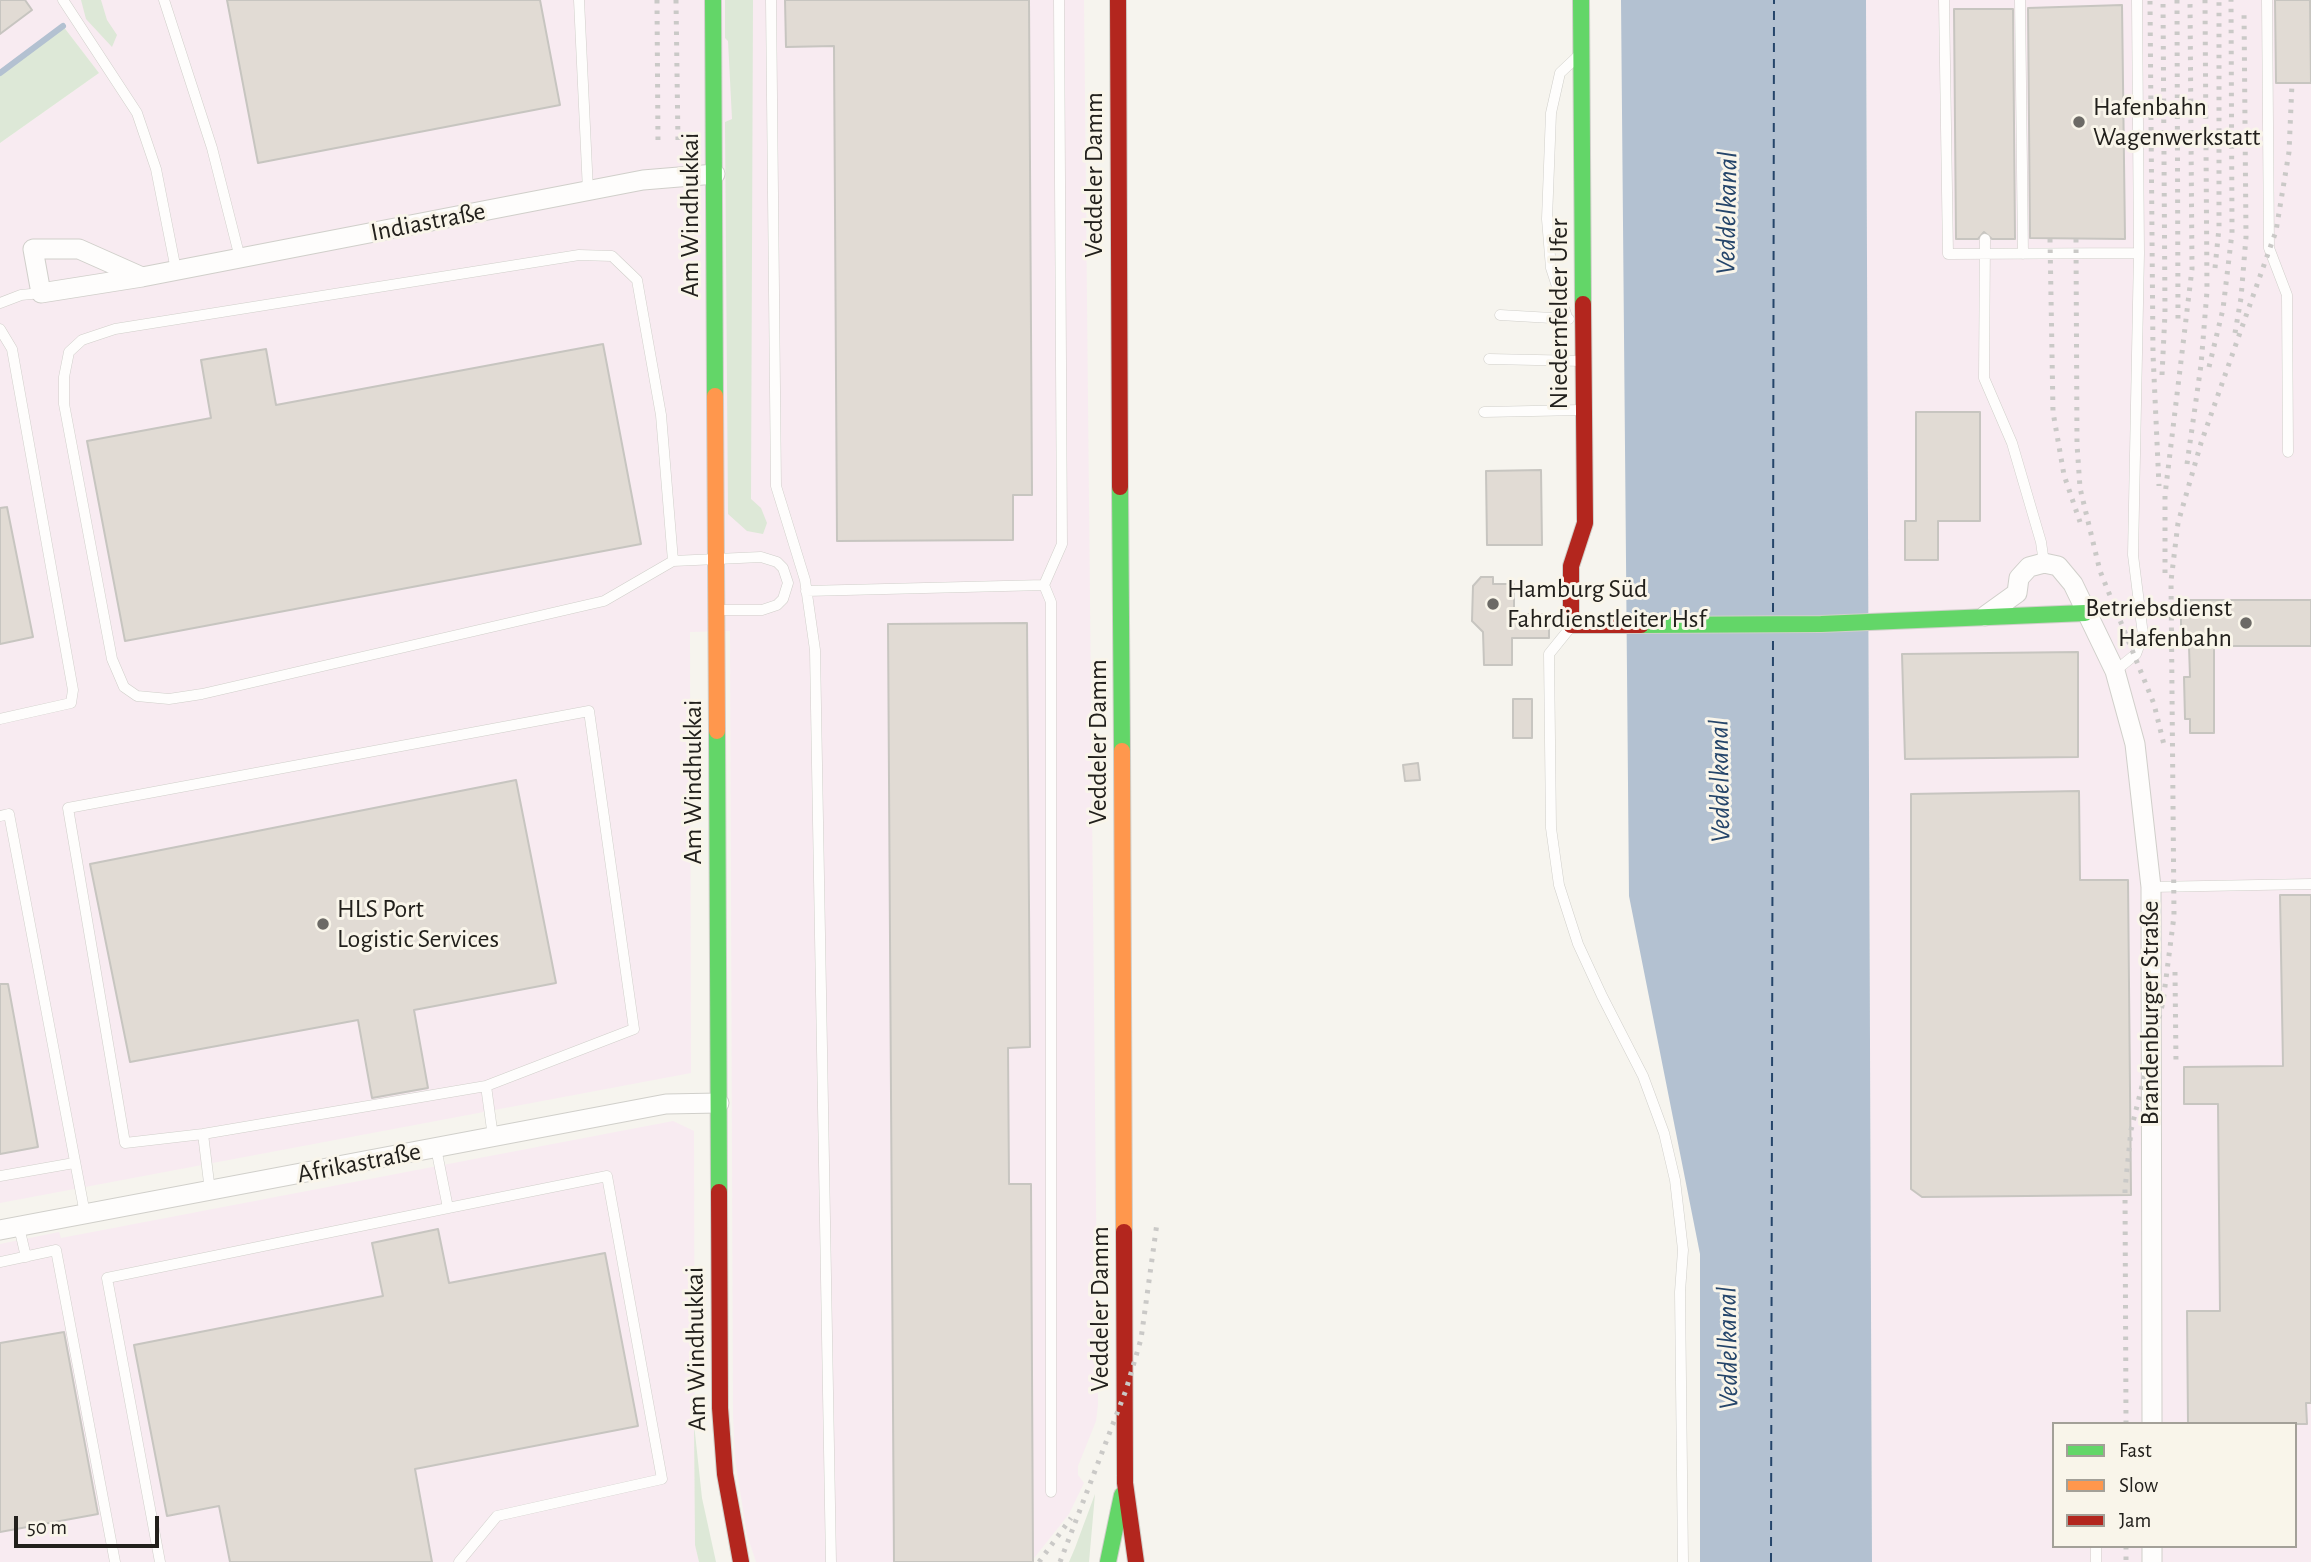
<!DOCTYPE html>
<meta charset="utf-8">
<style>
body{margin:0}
#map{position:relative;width:2311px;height:1562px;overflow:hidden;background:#f6f4ee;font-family:"Alegreya Sans",sans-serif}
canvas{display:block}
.legend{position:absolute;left:2052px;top:1422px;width:245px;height:126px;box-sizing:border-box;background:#f9f5ea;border:2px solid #a3a098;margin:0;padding:9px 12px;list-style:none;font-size:21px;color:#22201c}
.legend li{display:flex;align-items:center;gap:14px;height:35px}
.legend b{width:35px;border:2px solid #a3a098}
.scale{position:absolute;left:14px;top:1516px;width:145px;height:32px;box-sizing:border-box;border:4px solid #22201c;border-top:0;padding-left:9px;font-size:21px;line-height:24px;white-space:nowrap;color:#22201c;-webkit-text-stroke:5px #f9f5ea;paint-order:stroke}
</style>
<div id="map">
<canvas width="2311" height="1562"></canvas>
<ul class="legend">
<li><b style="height:9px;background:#63d668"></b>Fast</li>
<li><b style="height:9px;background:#ff974d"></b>Slow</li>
<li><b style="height:9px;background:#b3261e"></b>Jam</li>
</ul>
<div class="scale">50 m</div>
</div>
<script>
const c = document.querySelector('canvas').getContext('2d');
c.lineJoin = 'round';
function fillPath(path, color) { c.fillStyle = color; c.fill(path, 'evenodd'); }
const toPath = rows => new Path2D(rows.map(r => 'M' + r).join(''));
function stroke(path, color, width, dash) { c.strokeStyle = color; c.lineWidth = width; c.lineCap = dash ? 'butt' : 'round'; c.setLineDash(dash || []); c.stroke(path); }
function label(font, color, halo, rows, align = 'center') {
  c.font = font + ' "Alegreya Sans",sans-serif'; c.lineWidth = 6; c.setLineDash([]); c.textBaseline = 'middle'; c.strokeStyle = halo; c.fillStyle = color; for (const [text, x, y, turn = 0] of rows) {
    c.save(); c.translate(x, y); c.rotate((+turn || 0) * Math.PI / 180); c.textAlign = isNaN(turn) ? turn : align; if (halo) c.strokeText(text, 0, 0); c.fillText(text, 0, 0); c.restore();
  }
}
fillPath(toPath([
 [0,0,1084,0,1098,1405,1096,1421,1078,1466,1078,1475,1084,1483,1069,1514,1031,1562,756,1562,747,1535,735,1459,733,1416,730,631,690,632,691,1073,0,1203,0,143,99,73,63,26,0,73],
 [1866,0,2311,0,2311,1562,1872,1562],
 [2054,1424,2295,1424,2295,1546,2054,1546],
 [673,1121,694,1131,695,1544,699,1562,0,1562,0,1244,59,1232,61,1238]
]), '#f8ebf1');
fillPath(toPath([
 [81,0,101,0,107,20,117,35,112,47,86,19],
 [725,0,753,0,751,499,761,508,767,523,763,534,747,531,728,514,725,122,732,119,728,41,725,38],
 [63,26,99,73,0,143,0,73],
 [694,1424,702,1498,716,1562,699,1562,695,1545],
 [1095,1494,1089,1562,1069,1562,1075,1548]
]), '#dde8d7');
fillPath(toPath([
 [1621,0,1866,0,1872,1562,1700,1562,1700,1254,1629,896]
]), '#b3c1d1');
stroke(toPath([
 [0,73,63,26]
]), '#b3c1d1', 6);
stroke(toPath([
 [1773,612,1774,0],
 [1771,1562,1773,639]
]), '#25456a', 2, [9, 7]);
const building = toPath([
 [0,0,25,0,32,10,0,34,0,0],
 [227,0,540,0,560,105,258,163,227,0],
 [785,0,1029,0,1032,495,1013,495,1013,540,837,541,834,46,786,47,785,0],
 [2275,0,2310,0,2311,83,2276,83,2275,0],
 [2122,5,2125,239,2030,238,2028,8,2122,5],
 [1954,9,2013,9,2015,239,1992,239,1984,232,1978,239,1956,239,1954,9],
 [603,344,641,544,125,641,87,441,211,418,201,360,266,349,276,405,603,344],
 [1916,412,1980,412,1980,521,1938,521,1938,560,1905,560,1905,521,1916,521,1916,412],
 [1541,470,1542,545,1487,545,1486,471,1541,470],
 [7,507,33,637,0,644,0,508,7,507],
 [1481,577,1493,577,1493,584,1514,584,1514,614,1549,614,1549,638,1512,638,1512,665,1484,665,1483,632,1472,621,1473,586,1481,577],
 [2181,600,2311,600,2311,646,2214,646,2214,733,2190,733,2190,719,2185,719,2184,677,2190,677,2189,646,2181,646,2181,600],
 [1027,623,1030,1047,1008,1048,1009,1184,1031,1184,1033,1562,894,1562,888,624,1027,623],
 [2078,652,2078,757,1905,759,1902,654,2078,652],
 [1513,699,1532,699,1532,738,1513,738,1513,699],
 [1418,763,1420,780,1405,781,1403,765,1418,763],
 [516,780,556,983,414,1010,428,1088,372,1098,358,1020,130,1062,90,864,516,780],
 [2079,791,2080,880,2128,880,2131,1195,1922,1197,1911,1189,1911,794,2079,791],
 [2280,895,2311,895,2311,1403,2306,1403,2307,1424,2188,1424,2187,1311,2220,1311,2218,1104,2184,1104,2184,1067,2283,1066,2280,895],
 [0,984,8,984,38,1147,0,1154,0,984],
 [438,1229,449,1283,605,1253,638,1426,415,1469,432,1562,230,1562,219,1506,167,1516,134,1345,383,1296,372,1243,438,1229],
 [64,1332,98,1514,0,1532,0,1343,64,1332]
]);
fillPath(building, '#e1dbd4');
stroke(building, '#c7c5c0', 2);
const lane = toPath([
 [63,0,137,113,156,169,176,270],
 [164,0,212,148,240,258],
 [579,0,588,191],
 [771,0,776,486,805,580,815,650,831,1562],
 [1944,0,1948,254,2139,253],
 [2020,0,2023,254],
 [2267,0,2269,248,2287,295,2288,452],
 [1985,239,1984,378,2012,443,2041,542,2044,563],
 [0,303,21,295,41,293],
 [1500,315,1569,319],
 [1567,317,1551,268,1547,219,1551,113,1560,73,1577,57],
 [0,329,12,349,73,690,71,703,0,719],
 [1489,359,1583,361],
 [1484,412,1581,410],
 [673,561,661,415,637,280,612,256,579,255,115,329,82,340,69,352,64,377,64,404,112,659,124,687,137,696,169,699,202,694,604,601,673,561,761,557,777,562,783,568,788,583,783,599,777,605,762,610,717,610],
 [1044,585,1062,544,1059,0],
 [806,591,1044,585,1051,602,1051,1492],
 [1570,628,1549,654,1551,828,1559,885,1578,944,1602,996,1643,1076,1664,1133,1675,1180,1683,1250,1680,1292,1683,1562],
 [2115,671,2136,654,2143,635,2133,555,2139,253,2137,0],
 [589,711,634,1029,486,1086,203,1134,125,1143,68,808,589,711],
 [0,816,9,814,85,1214],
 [2151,887,2311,884],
 [486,1086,493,1137],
 [203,1134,210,1191],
 [0,1176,74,1163],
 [448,1208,607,1176,662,1479,497,1516,459,1562],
 [19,1227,26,1257],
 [0,1262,56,1250,115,1562],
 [2096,1546,2096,1562],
 [160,1562,107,1278,448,1208,436,1148]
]);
const street = toPath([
 [142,277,41,293,33,249,79,249,142,277,643,180,715,174],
 [1985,616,2017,593,2019,578,2029,567,2044,563,2058,566,2073,584,2115,671,2135,744,2151,887,2152,1424],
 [0,1230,666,1104,719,1103],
 [2152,1546,2152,1562]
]);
const fast = toPath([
 [713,0,715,396],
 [1581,0,1583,304],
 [1120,487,1122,751],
 [1641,625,1821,624,2085,613],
 [717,731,719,1192],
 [1108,1562,1122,1495]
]);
const slow = toPath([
 [715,396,717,731],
 [1122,751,1124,1232]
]);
const jam = toPath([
 [1118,0,1120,487],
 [1583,304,1585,523,1571,566,1571,625,1641,625],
 [719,1192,720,1408,725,1474,741,1562],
 [1124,1232,1125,1483,1136,1562]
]);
stroke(lane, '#d0cfca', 11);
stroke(street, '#d0cfca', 21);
stroke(fast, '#d0cfca', 18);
stroke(slow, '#d0cfca', 18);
stroke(jam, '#d0cfca', 18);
stroke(lane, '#fefdfc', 10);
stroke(street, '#fefdfc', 19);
stroke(fast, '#63d668', 16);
stroke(slow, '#ff974d', 16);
stroke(jam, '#b3261e', 16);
stroke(toPath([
 [657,0,658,145],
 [676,0,678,143],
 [2177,0,2178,321],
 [2150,1,2153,354,2159,486],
 [2050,239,2053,412,2064,475,2080,522],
 [2076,239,2077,444,2080,488,2100,571,2154,704,2165,749],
 [2215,268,2219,228,2219,0],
 [2235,333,2241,298,2246,237,2244,9],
 [2209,367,2223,309,2232,233,2231,0],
 [2162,375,2165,313,2163,0],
 [2187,464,2201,365,2207,291,2205,0],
 [2165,573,2165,495,2192,269,2190,0],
 [2175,972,2176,1063],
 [2126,1424,2125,1189,2131,1130,2163,1002,2174,916,2171,581,2178,523,2201,443,2276,231,2289,152,2292,83],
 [2126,1546,2126,1562],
 [1039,1562,1071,1518],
 [1060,1562,1126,1390,1141,1339,1157,1223]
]), '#cac9c7', 5, [3.5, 7]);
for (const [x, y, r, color] of [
 [2079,122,7,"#6c6a66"],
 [1493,604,7,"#6c6a66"],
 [2246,623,7,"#6c6a66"],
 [323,924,7,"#6c6a66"]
]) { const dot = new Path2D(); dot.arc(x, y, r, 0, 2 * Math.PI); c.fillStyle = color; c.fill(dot); stroke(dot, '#f9f5ea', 2.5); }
label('26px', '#22201c', '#f9f5ea', [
 ["Hafenbahn",2093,107],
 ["Wagenwerkstatt",2093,137],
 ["Hamburg Süd",1507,589],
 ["Fahrdienstleiter Hsf",1507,619],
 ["Betriebsdienst",2232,608,"right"],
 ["Hafenbahn",2232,638,"right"],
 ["HLS Port",337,909],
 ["Logistic Services",337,939]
], 'left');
label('26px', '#22201c', '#f9f5ea', [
 ["Veddeler Damm",1094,175,-90],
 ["Am Windhukkai",690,215,-90],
 ["Indiastraße",428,222,-11],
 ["Niedernfelder Ufer",1559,314,-90],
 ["Veddeler Damm",1098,742,-90],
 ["Am Windhukkai",693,782,-90],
 ["Brandenburger Straße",2150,1013,-90],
 ["Afrikastraße",359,1163,-11],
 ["Veddeler Damm",1100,1309,-90],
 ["Am Windhukkai",696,1349,-91]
]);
label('italic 28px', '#25456a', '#f9f5ea', [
 ["Veddelkanal",1727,213,-89],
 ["Veddelkanal",1720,781,-91],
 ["Veddelkanal",1728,1348,-91]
]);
</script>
